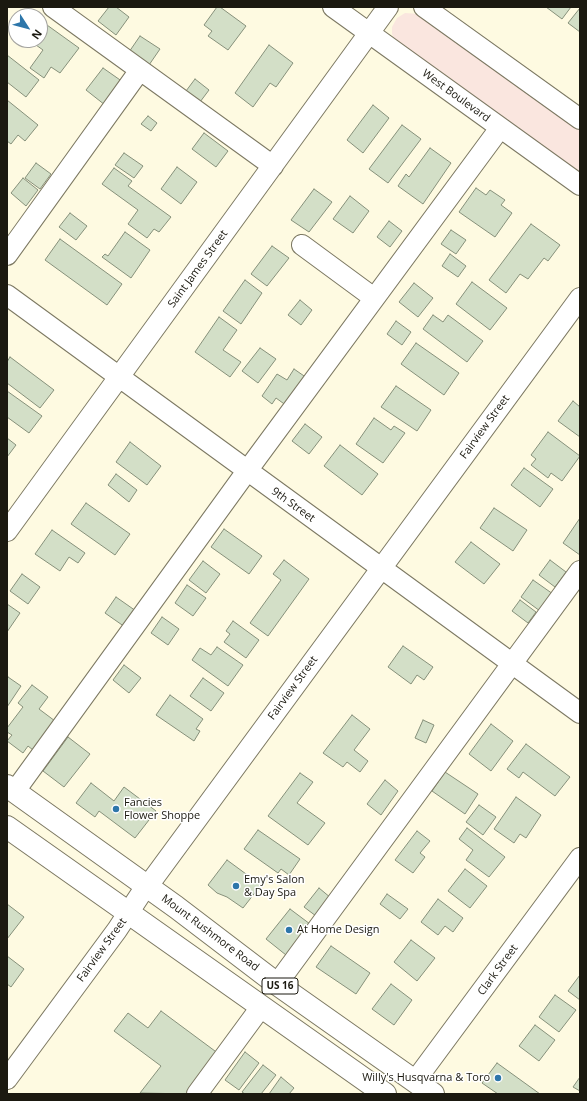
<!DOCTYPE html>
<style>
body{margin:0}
#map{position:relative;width:587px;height:1101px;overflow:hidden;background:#fefae1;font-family:"Open Sans",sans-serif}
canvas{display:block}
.frame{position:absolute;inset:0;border:8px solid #1b1910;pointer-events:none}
.north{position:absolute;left:8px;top:8px;width:40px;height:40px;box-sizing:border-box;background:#fff;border:1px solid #a4a39f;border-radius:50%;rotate:126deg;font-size:11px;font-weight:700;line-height:16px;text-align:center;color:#1b1910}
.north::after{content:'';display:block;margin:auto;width:14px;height:18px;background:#2d76aa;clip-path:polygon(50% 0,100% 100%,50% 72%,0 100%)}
</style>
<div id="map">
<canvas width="587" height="1101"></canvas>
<div class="frame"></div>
<div class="north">N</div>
</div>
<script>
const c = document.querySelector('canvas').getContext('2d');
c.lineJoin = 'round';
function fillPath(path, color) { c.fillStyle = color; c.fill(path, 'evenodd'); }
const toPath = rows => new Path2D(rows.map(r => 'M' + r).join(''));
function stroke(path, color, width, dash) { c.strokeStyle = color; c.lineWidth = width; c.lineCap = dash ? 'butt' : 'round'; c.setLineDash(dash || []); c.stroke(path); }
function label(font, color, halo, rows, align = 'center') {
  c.font = font + ' "Open Sans",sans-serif'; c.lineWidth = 3; c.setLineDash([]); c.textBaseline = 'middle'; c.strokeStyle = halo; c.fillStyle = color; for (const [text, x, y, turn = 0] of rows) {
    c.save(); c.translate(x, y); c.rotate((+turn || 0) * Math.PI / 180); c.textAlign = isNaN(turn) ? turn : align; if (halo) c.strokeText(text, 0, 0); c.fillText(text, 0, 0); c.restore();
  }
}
fillPath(toPath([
 [405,13,419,14,580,130,580,178,395,41,392,34,392,27,397,18]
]), '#fae6df');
const building = toPath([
 [109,7,116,7,129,17,116,35,98,21,109,7],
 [217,7,220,7,246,26,228,50,208,36,212,31,204,25,217,7],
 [546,7,571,7,562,19,546,7],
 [580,8,580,32,568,23,580,8],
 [40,20,79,48,60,73,51,67,44,78,30,68,43,50,29,40,40,40,40,20],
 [140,36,160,49,149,65,129,52,140,36],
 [269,45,293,63,276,87,270,83,253,107,235,93,269,45],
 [7,55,39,80,26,97,7,82,7,55],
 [103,68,123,82,105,105,86,90,103,68],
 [195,79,209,90,200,102,186,91,195,79],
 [7,100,38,125,25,141,18,135,11,144,7,141,7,100],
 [373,105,389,118,363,153,347,140,373,105],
 [148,116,157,123,151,131,141,124,148,116],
 [402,125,421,139,388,183,369,169,402,125],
 [204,133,228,151,216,167,192,149,204,133],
 [430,148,451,163,423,204,398,186,406,174,409,177,430,148],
 [124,153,143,166,134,178,115,165,124,153],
 [36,163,51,174,40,189,25,178,36,163],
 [177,167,197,182,181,204,161,189,177,167],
 [114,168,132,181,128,186,171,217,159,232,154,229,147,238,128,224,138,210,102,184,114,168],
 [23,178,38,190,26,206,11,193,23,178],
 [476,188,486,195,490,190,505,200,501,205,512,213,495,237,459,212,476,188],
 [314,189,332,202,309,232,291,220,314,189],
 [350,196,369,211,353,233,333,219,350,196],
 [70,213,87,226,76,240,59,227,70,213],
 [389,221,402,231,390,247,377,237,389,221],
 [531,224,560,245,548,261,544,258,528,279,520,274,506,293,489,280,531,224],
 [451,230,466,240,456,254,441,244,451,230],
 [125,232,150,250,131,278,102,257,105,254,108,256,125,232],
 [60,239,122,284,107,305,45,260,60,239],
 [272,246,289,258,267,286,251,274,272,246],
 [450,254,466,266,458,277,442,266,450,254],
 [245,280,262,293,241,324,223,311,245,280],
 [472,282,507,308,490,330,456,304,472,282],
 [414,283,433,298,418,317,399,302,414,283],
 [300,300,312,310,301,325,288,315,300,300],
 [433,315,443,322,448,315,483,341,467,362,423,329,433,315],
 [219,317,237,330,223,350,241,362,230,377,195,352,219,317],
 [396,321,411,332,402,345,387,334,396,321],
 [416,343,459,373,444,395,401,364,416,343],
 [260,348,276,359,258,383,242,371,260,348],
 [10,357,54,390,40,408,7,383,7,362,10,357],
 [294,369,307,378,287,406,276,398,272,404,262,396,277,374,287,380,294,369],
 [396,386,431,410,417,431,381,407,396,386],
 [7,391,42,416,29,433,7,417,7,391],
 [573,401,580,407,580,437,558,421,573,401],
 [374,418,391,430,394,426,405,433,383,463,356,444,374,418],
 [305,424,322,437,309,454,292,441,305,424],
 [548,432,580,456,562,481,551,473,548,478,531,465,536,459,531,455,548,432],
 [7,438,16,445,7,457,7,438],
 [130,442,161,466,147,485,116,462,130,442],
 [340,445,378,474,362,495,324,466,340,445],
 [524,468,553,489,540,507,511,485,524,468],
 [116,474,137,490,129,502,108,485,116,474],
 [86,503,130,534,115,555,71,524,86,503],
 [494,508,527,530,513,551,480,528,494,508],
 [580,518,580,555,563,543,580,518],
 [224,529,262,556,249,574,211,547,224,529],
 [52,530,85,553,78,563,69,557,60,571,35,554,52,530],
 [471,542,500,564,484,584,455,562,471,542],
 [284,560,309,579,268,636,250,623,281,580,273,574,284,560],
 [550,560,566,572,555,587,539,575,550,560],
 [203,561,220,574,206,593,189,580,203,561],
 [22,574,40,587,28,604,10,591,22,574],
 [533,580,553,594,540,611,521,597,533,580],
 [187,585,206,598,193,616,175,603,187,585],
 [116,597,136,611,125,627,105,613,116,597],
 [520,600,536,612,528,623,512,611,520,600],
 [7,604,20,613,7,632,7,604],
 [162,617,179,629,168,645,151,633,162,617],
 [233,621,259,640,246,658,224,642,230,634,226,631,233,621],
 [403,646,433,667,424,680,417,675,411,684,388,667,403,646],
 [217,647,243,665,228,686,192,660,200,648,211,655,217,647],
 [124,665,141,678,129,693,113,680,124,665],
 [8,677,21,686,7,707,7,678,8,677],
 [203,678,224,693,211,711,190,696,203,678],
 [32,685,48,697,39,709,55,721,33,750,28,746,23,753,7,741,12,735,7,732,7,728,23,707,18,703,32,685],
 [170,695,203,719,196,729,200,731,194,741,156,715,170,695],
 [352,715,370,729,354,750,368,761,360,772,347,762,343,767,323,753,352,715],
 [423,720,434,725,426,743,415,738,423,720],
 [491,724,513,741,491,771,469,754,491,724],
 [68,737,90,754,64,787,43,771,68,737],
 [526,744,570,777,555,796,523,772,519,778,507,769,526,744],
 [445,772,478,794,465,814,432,791,445,772],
 [300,773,313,782,297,803,325,823,308,845,268,816,300,773],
 [385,780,398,791,381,815,367,804,385,780],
 [91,783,114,801,124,787,156,811,135,838,99,811,95,817,76,803,91,783],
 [516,797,541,815,526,838,520,834,514,843,494,829,516,797],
 [479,805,496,817,483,835,466,822,479,805],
 [467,828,505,857,489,877,466,860,473,850,459,839,467,828],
 [258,830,300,859,289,875,281,869,278,873,244,849,258,830],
 [417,831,430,841,420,853,425,857,413,873,395,860,417,831],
 [227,860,261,885,243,908,227,897,217,893,208,885,227,860],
 [465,869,487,886,470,908,448,891,465,869],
 [319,888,331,898,316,916,304,907,319,888],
 [387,894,408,909,400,919,380,904,387,894],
 [438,899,463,918,453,932,445,926,438,935,421,922,438,899],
 [7,904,24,917,7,939,7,904],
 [290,909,310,924,286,955,266,939,290,909],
 [411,940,435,958,417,981,394,962,411,940],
 [331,946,370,973,356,994,316,967,331,946],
 [7,956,24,969,11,987,7,984,7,956],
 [580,975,580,1000,568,991,580,975],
 [391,984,412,1000,394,1025,372,1009,391,984],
 [555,995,576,1010,559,1032,539,1017,555,995],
 [161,1011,219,1054,190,1094,140,1093,161,1066,114,1031,128,1013,148,1028,161,1011],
 [535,1025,555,1040,539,1061,519,1046,535,1025],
 [245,1052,259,1063,239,1090,225,1080,245,1052],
 [497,1063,540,1094,498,1094,482,1083,497,1063],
 [263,1065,276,1075,261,1094,245,1094,242,1092,263,1065],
 [281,1077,294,1088,289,1094,269,1094,281,1077],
 [580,1077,580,1091,573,1087,580,1077]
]);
fillPath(building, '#d3dfc7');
stroke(building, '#86907a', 1);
const minor = toPath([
 [53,7,273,166],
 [333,7,580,185],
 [424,7,580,119],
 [302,245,374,298],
 [7,255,140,70],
 [7,295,580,713],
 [7,531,388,7],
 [15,791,247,471,500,128],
 [277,984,580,571],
 [7,1079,117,930,146,886,153,879,580,298],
 [415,1081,580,858],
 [197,1094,261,1007]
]);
const highway = toPath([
 [7,786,176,907,277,984,433,1094],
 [7,827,385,1094]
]);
stroke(minor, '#7c7862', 22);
stroke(highway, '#7c7862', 24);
stroke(minor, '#fff', 20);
stroke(highway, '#fff', 22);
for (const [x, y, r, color] of [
 [116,809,4,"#2d76aa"],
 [236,886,4,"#2d76aa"],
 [289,930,4,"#2d76aa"],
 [498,1078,4,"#2d76aa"]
]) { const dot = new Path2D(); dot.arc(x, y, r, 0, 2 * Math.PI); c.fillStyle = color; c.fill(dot); stroke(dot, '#fff', 1.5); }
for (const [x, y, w] of [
 [280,986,36]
]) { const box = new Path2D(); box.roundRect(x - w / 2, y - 8, w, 16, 3); c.fillStyle = '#fff'; c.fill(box); stroke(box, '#1b1910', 1); }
label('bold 10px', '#1b1910', null, [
 ["US 16",280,986]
]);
label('11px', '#1b1910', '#fff', [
 ["West Boulevard",456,96,36],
 ["Saint James Street",198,269,-54],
 ["Fairview Street",485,427,-54],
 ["9th Street",293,505,36],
 ["Fairview Street",293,688,-54],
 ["Mount Rushmore Road",210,933,37],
 ["Fairview Street",102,950,-54],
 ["Clark Street",498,970,-54]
]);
label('11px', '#1b1910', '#fff', [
 ["Fancies",124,803],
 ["Flower Shoppe",124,816],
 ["Emy's Salon",244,880],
 ["& Day Spa",244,893],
 ["At Home Design",297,930],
 ["Willy's Husqvarna & Toro",490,1078,"right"]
], 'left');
</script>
